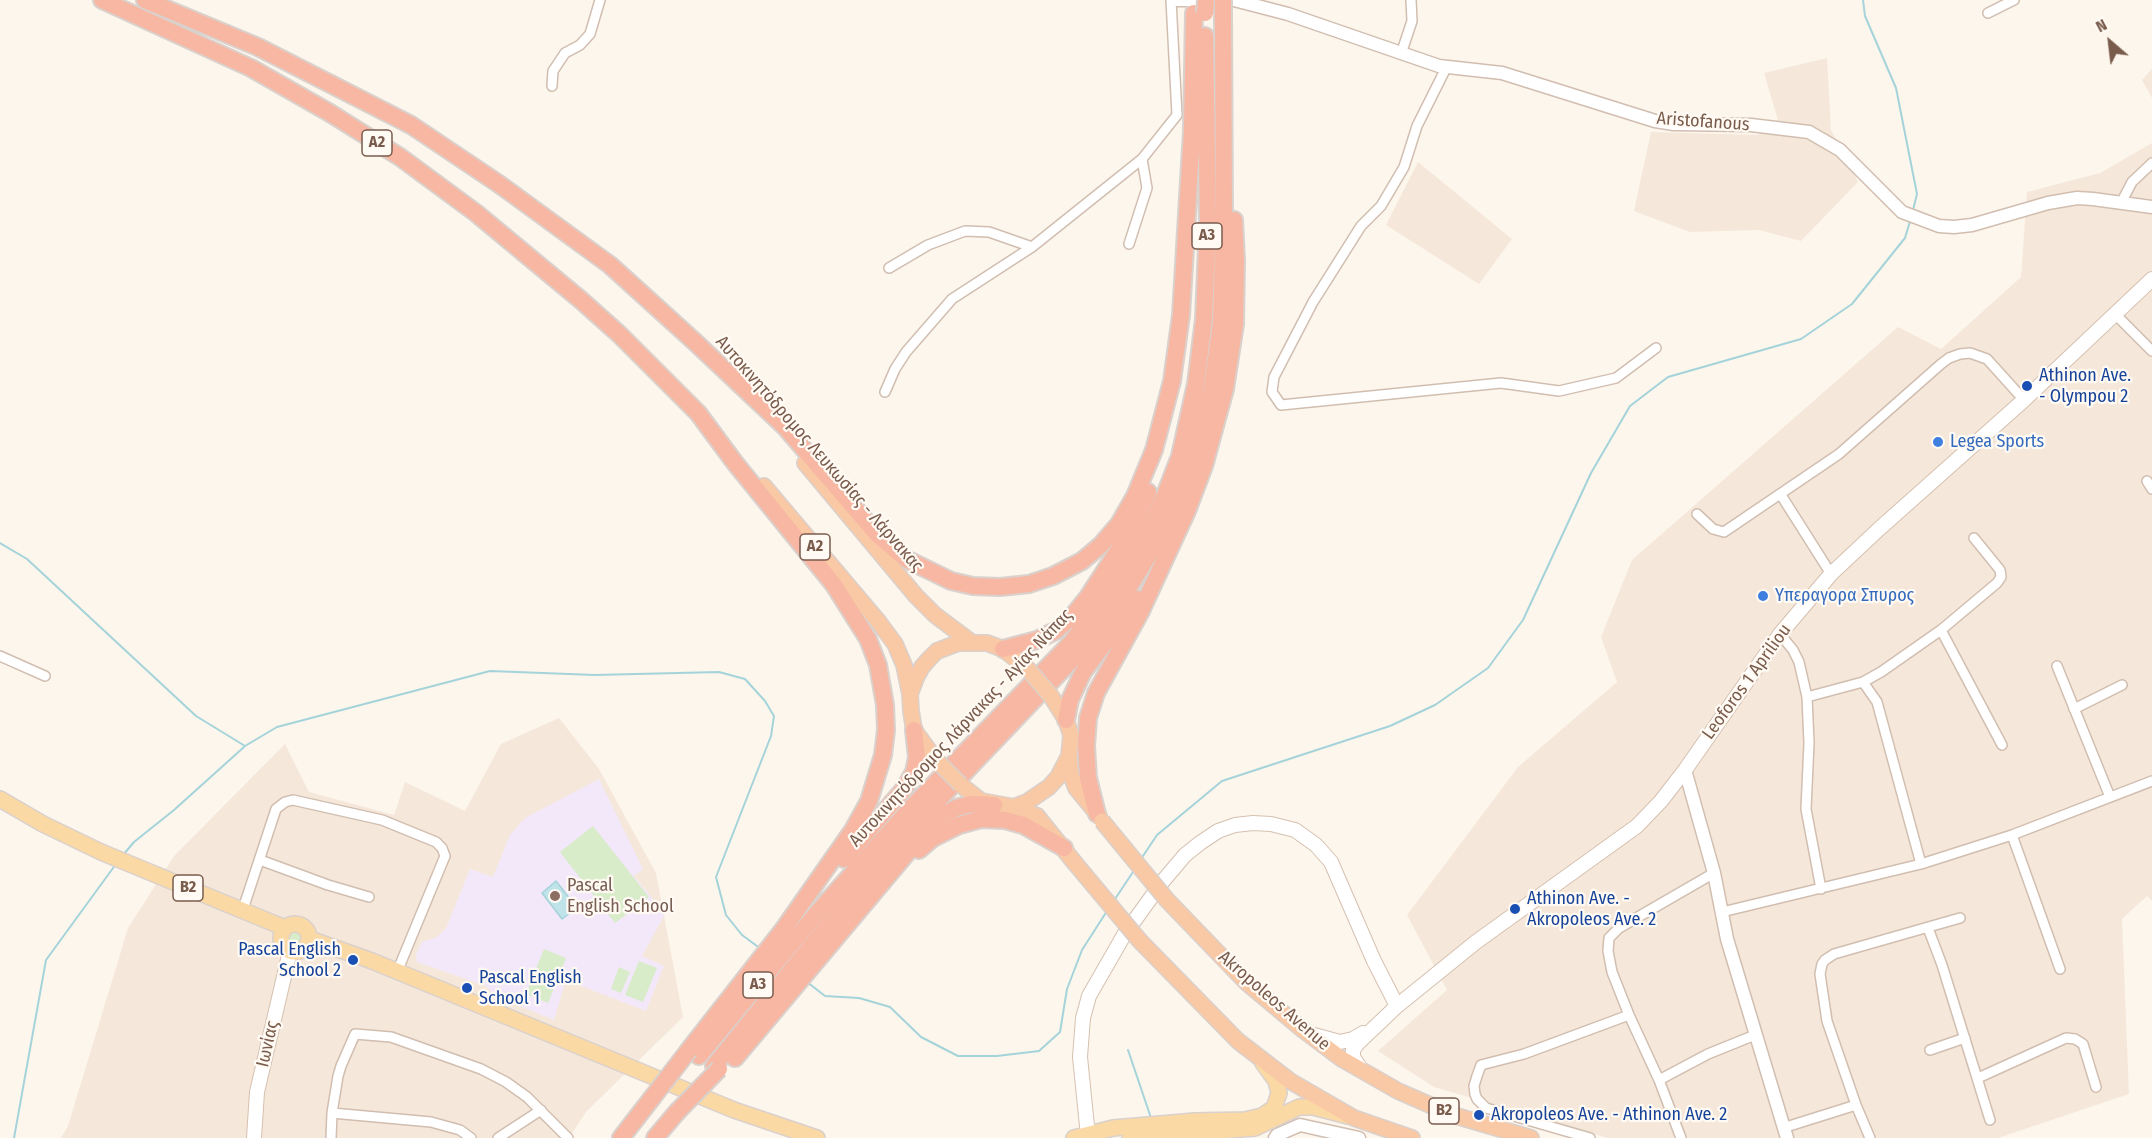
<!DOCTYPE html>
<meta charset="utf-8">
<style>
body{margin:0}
#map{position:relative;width:2152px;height:1138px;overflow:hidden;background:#fdf6ec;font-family:"Fira Sans Condensed",sans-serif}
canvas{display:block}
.north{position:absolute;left:2080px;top:12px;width:60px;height:60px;-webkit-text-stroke:4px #fffaf3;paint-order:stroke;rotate:332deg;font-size:16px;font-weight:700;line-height:24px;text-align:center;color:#7a5c4d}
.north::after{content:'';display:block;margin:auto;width:21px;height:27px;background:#7a5c4d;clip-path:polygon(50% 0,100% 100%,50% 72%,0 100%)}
</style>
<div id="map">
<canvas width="2152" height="1138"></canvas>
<div class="north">N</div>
</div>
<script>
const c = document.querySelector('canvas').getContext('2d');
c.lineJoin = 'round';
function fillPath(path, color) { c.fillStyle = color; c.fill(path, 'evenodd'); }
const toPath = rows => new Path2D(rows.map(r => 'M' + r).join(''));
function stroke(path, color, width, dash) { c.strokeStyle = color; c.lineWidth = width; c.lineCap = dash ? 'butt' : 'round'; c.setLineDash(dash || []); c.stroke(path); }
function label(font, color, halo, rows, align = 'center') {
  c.font = font + ' "Fira Sans Condensed",sans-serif'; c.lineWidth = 4.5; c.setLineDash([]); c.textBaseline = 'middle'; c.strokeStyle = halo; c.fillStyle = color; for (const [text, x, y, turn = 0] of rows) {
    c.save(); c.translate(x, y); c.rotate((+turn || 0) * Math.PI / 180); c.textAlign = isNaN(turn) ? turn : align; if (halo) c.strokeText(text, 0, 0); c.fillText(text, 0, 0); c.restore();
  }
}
fillPath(toPath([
 [1827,58,1831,130,1858,182,1801,241,1759,230,1690,232,1634,211,1651,132,1758,135,1778,120,1764,73],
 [2152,69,2152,98,2142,80],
 [2152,143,2152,901,2147,896,2122,919,2129,1094,1998,1138,1608,1138,1434,1087,1378,1051,1447,990,1407,915,1518,767,1617,682,1601,637,1632,560,1898,327,1941,349,2021,277,2027,192,2100,173],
 [1418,162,1512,239,1479,284,1386,225],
 [559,718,599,769,656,873,683,1017,586,1112,569,1138,61,1138,68,1126,128,928,174,856,285,744,309,792,394,815,405,782,465,811,501,744]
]), '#f5e8da');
fillPath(toPath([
 [599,779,643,869,634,876,665,914,642,956,664,966,646,1011,566,980,554,1020,496,996,486,986,417,962,416,954,422,942,437,937,446,928,470,869,493,877,510,835,525,818]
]), '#f3e8fa');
fillPath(toPath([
 [593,826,649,897,615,923,560,852],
 '287 938a8 8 0 1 1 16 0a8 8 0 1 1-16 0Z',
 [544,949,566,958,548,1003,526,994],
 [639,961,657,968,643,1002,625,995],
 [619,967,630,972,621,993,611,989]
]), '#d8ecc9');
const water = toPath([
 [556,881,577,908,562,919,542,893,556,881]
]);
fillPath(water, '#bfe3e8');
stroke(water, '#a5d3da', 1.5);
stroke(toPath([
 [1863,0,1865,16,1896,88,1917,194,1913,210],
 [0,543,27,559,196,716,245,746,277,727,490,671,595,675,719,672,745,679,765,701,774,716,771,736,716,877,726,915,742,935,761,949],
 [123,855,134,842,174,810,244,747],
 [1141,859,1157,835,1222,781,1390,726,1435,705,1488,668,1523,620,1591,473,1630,406,1668,377,1801,339,1852,304,1905,238,1911,218],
 [1113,902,1135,869],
 [807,982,825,996,859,998,890,1007,921,1037,958,1056,997,1056,1039,1051,1060,1032,1067,989,1082,950,1107,911],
 [1128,1050,1151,1118],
 [14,1138,46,960,116,864]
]), '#a5d3da', 2);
const minor = toPath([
 [1988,13,2014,0],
 [1401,54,1412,21,1411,0],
 [1446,68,1417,126,1404,167,1381,206,1361,226,1313,302,1274,377,1272,392,1281,405,1501,383,1559,391,1616,378,1656,348],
 [552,86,553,71,565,53,580,45,590,34,600,0],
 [2121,203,2132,182,2152,163],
 [1129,244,1147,188,1142,159],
 [889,268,928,245,965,231,989,232,1032,247],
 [2115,314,2152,351],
 [885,392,895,369,906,352,952,299,1032,247,1142,159,1177,115,1171,0],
 [2147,481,2152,489],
 [1781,495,1831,574],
 [1697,514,1713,529,1724,532,1839,454,1941,364,1949,358,1960,354,1970,353,1987,359,2024,400],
 [1941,630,2002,745],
 [1780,634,1793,650,1799,662,1807,697,1809,743,1806,809,1821,889],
 [0,656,45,676],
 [2057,666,2110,797],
 [1863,682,1877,702,1921,864],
 [1807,697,1863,682,1881,672,1941,630,1997,583,2001,577,2000,570,1974,538],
 [2074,709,2122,685],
 [2012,835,2060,969],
 [260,860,328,885,369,897],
 [242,912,276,809,285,802,293,800,382,820,436,842,442,848,445,856,397,972],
 [1722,912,1921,864,2012,835,2152,781],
 [1928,928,1942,965,1990,1120],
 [1930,1050,1965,1038],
 [1978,1078,2066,1038,2075,1039,2083,1044,2096,1087],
 [1659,1080,1708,1054,1755,1035],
 [332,1113,431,1122,460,1130,471,1138],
 [1786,1127,1856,1105],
 [331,1138,332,1113,338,1076,341,1066,355,1034,391,1037,481,1069,506,1082,527,1097,568,1138],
 [498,1138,541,1110],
 [1590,1138,1486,1108,1477,1099,1475,1094,1474,1086,1477,1076,1481,1065,1524,1054,1629,1015],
 [1681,1138,1659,1080,1629,1015,1612,972,1608,951,1609,938,1619,928,1714,873],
 [1870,1138,1856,1105,1827,1021,1820,974,1822,964,1825,960,1834,954,1960,918]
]);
const tertiary = toPath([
 [1177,0,1212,0],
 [1234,0,1288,14,1439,66,1502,73,1655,121,1674,124,1751,125,1809,132,1840,150,1902,212,1939,226,1954,227,1972,225,2048,203,2077,198,2093,199,2152,207],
 [1685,770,1714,873,1727,939,1787,1138],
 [1275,1138,1277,1135,1300,1125,1359,1138]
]);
const secondary = toPath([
 [1314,1035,1340,1042,1353,1039,1363,1033],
 [1362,1071,1353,1057,1353,1050,1357,1044,1397,1006,1476,942,1637,826,1661,801,1685,770,1780,634,1831,574,1879,529,2024,400,2152,279],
 [1088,1136,1080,1057,1083,1018,1089,996,1124,935,1163,881,1185,855,1200,843,1218,831,1235,825,1253,823,1271,824,1295,830,1316,845,1331,862,1374,961,1397,1006],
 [254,1138,257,1092,290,951]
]);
const primary = toPath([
 [0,799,43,824,101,852,285,928],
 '281 938a14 14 0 1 1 28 0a14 14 0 1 1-28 0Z',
 [310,939,372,961,734,1110,817,1138],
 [1074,1138,1113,1128,1195,1121,1245,1120,1262,1116,1274,1108,1279,1093,1276,1081,1263,1063],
 [1130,1138,1255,1128,1299,1107,1313,1107,1348,1116]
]);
const trunk = toPath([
 [805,463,916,596,935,615,971,642],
 [764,486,878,621,895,644,904,665,910,694],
 [1069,756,1071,775,1076,788,1099,816],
 [936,760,914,730,911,711,910,694,916,678,922,667,929,659,937,651,958,643,987,643,1003,649,1027,668],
 [961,785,981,801,1014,807,1027,802,1049,787,1058,777,1069,756,1071,735,1066,720,1051,696],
 [1014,807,1037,816,1074,862],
 [1167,900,1246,982,1302,1029,1342,1059,1398,1091,1453,1115,1531,1138],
 [1140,941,1238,1041,1290,1081,1354,1118,1412,1138]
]);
const motorway = toPath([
 [102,0,251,68,330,113,400,157,476,213,582,301,620,335,698,413,735,463,834,585,868,639,878,665,885,705,886,730,883,755,869,801,853,830,783,930,689,1050],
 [145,0,258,47,411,125,499,184,610,265,695,342,785,427,878,535,906,559,951,581,973,586,1000,587,1029,584,1053,576,1082,561,1101,545,1119,524,1135,496,1154,450,1172,381,1181,315,1192,131,1194,13],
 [1003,649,1037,640,1055,631,1071,618,1088,597,1123,543,1148,492],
 [1066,720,1070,700,1083,672,1138,599],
 [1097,814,1088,778,1086,746,1088,718,1096,693,1140,613,1187,511,1204,466,1225,389,1235,324,1236,261,1234,220],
 [919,850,933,838,959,825,981,819,1005,820,1023,825,1064,848],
 [844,859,904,789,914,772,917,757,914,730],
 [699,1056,817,913,911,808,1071,643,1115,585,1141,542,1165,495,1180,456,1196,384,1204,319,1208,221,1205,36],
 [735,1058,927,829,941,816,956,808,971,804,994,805],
 [714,1066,828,925,924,815,1081,650,1126,592,1153,548,1192,460,1212,388,1221,322,1224,221,1223,13],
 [621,1138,652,1098],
 [655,1138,677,1112]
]);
stroke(minor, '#d1beb0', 12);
stroke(tertiary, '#d1beb0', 15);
stroke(secondary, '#d6c0b0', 16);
stroke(primary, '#dad1cd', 18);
stroke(trunk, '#dad1cd', 18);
stroke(motorway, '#dad1cd', 20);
stroke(minor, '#fff', 9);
stroke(tertiary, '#fff', 12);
stroke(secondary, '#fff', 14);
stroke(primary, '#fbd9a5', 15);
stroke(trunk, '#f9c8a4', 15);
stroke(motorway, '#f7b7a3', 16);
const trunkBridge = toPath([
 [1027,668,1051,696],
 [936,760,961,785],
 [1102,821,1167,900],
 [1074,862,1140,941]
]);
const motorwayBridge = toPath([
 [1205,13,1206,0],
 [1223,13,1223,0],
 [652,1098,689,1050],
 [677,1112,719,1069]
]);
stroke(trunkBridge, '#dad1cd', 18, []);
stroke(motorwayBridge, '#dad1cd', 20, []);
stroke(trunkBridge, '#f9c8a4', 15);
stroke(motorwayBridge, '#f7b7a3', 16);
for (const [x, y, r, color] of [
 [2027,386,6,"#1a4fb4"],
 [1938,442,6,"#3f7fe0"],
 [1763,596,6,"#3f7fe0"],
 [555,896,6,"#8d6e63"],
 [1515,909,6,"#1a4fb4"],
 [353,960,6,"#1a4fb4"],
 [467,988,6,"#1a4fb4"],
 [1479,1115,6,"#1a4fb4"]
]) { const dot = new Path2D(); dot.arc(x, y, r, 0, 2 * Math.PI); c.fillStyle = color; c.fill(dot); stroke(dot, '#fffaf3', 2); }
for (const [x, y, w] of [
 [377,143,30],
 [1207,236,30],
 [815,547,30],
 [188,888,30],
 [758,985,30],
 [1444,1111,30]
]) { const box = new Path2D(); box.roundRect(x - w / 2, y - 13, w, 26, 4.5); c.fillStyle = '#fffaf3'; c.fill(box); stroke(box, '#7a5c4d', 1.5); }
label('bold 16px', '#7a5c4d', null, [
 ["A2",377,143],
 ["A3",1207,236],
 ["A2",815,547],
 ["B2",188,888],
 ["A3",758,985],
 ["B2",1444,1111]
]);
label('18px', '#7a5c4d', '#fffaf3', [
 ["Aristofanous",1703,122,4],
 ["Αυτοκινητόδρομος Λευκωσίας - Λάρνακας",819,454,49],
 ["Leoforos 1 Apriliou",1747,682,-54],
 ["Αυτοκινητόδρομος Λάρνακας - Αγίας Νάπας",961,728,-47],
 ["Akropoleos Avenue",1274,1001,41],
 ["Ιωνίας",268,1044,-77]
]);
label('18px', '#164399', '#fffaf3', [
 ["Athinon Ave.",2039,376],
 ["- Olympou 2",2039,397],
 ["Athinon Ave. -",1527,899],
 ["Akropoleos Ave. 2",1527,920],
 ["Pascal English",341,950,"right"],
 ["School 2",341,971,"right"],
 ["Pascal English",479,978],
 ["School 1",479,999],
 ["Akropoleos Ave. - Athinon Ave. 2",1491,1115]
], 'left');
label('18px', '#366cbe', '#fffaf3', [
 ["Legea Sports",1950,442],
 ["Υπεραγορα Σπυρος",1775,596]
], 'left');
label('18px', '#785e54', '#fffaf3', [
 ["Pascal",567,886],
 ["English School",567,907]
], 'left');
</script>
